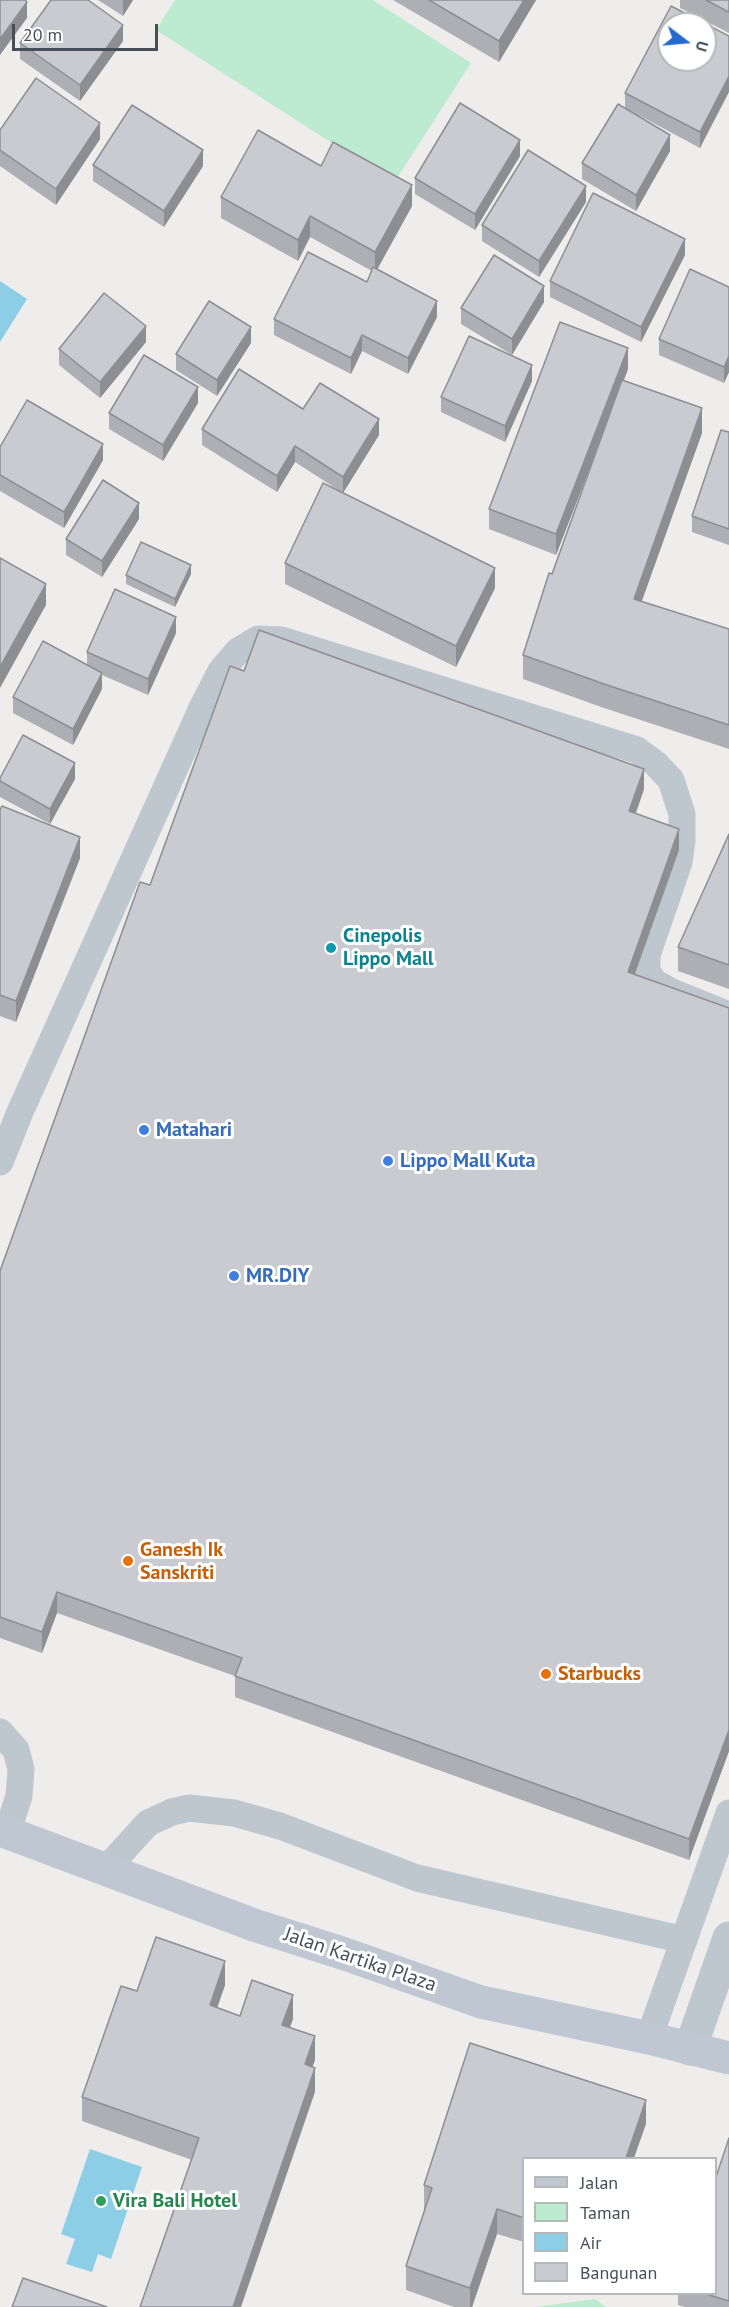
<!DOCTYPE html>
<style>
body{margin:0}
#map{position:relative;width:729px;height:2307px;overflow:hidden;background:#efecec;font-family:"PT Sans",sans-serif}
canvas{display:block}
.legend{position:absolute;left:522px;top:2157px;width:195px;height:138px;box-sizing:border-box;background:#fff;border:2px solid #b5b9bc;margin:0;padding:8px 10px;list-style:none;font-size:18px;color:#464f58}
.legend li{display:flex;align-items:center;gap:12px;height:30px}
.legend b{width:30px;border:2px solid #b5b9bc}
.north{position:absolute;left:657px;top:12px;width:60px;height:60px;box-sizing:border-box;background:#fff;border:2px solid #b5b9bc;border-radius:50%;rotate:106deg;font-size:16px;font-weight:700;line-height:24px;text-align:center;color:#464f58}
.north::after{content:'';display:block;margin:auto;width:21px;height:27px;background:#2568d0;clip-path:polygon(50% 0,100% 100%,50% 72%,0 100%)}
.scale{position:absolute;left:12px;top:24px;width:146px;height:27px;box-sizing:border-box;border:3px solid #464f58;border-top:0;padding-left:8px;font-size:18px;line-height:21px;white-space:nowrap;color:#464f58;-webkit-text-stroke:4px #fff;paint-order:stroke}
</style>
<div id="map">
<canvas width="729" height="2307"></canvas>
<ul class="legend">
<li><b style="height:8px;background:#bec7d2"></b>Jalan</li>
<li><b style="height:16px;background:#bcebd0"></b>Taman</li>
<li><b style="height:16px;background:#8ccee5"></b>Air</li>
<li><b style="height:16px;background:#cacbd1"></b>Bangunan</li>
</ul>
<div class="north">U</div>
<div class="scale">20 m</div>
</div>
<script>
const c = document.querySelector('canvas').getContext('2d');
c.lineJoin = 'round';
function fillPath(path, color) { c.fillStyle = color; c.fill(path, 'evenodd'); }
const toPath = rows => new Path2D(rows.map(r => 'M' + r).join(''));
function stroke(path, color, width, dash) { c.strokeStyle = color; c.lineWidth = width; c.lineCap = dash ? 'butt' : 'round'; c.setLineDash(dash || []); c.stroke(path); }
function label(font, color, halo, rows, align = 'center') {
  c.font = font + ' "PT Sans",sans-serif'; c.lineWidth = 6; c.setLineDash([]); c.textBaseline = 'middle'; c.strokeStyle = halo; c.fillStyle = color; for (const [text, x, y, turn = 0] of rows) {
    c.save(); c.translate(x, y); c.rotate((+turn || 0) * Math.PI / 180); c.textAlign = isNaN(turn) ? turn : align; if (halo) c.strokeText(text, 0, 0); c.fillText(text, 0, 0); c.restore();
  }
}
fillPath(toPath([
 [175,0,373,0,471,63,394,183,156,30],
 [595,2299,606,2307,535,2307]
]), '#bcebd0');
fillPath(toPath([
 [0,281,27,299,0,342],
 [90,2149,142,2167,111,2259,98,2254,92,2272,66,2264,75,2239,61,2234]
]), '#8ccee5');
stroke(toPath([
 [0,1162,20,1112,202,708,221,671,238,651,258,639,281,640,637,750,656,764,671,780,682,814,682,841,679,862,647,955,647,971,654,982,672,992,729,1015],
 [0,1732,16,1750,21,1769,19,1796,7,1833],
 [106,1869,148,1823,172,1812,189,1808,234,1813,280,1826,417,1878,684,1940],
 [649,2038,729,1813]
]), '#bec6ce', 27);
stroke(toPath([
 [690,2049,729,1938]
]), '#bec6ce', 33);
stroke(toPath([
 [0,1830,254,1925,345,1954,481,2002,649,2038,729,2058]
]), '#bec7d2', 33);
fillPath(toPath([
 [98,0,133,0,123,16],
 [393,0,536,0,499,62],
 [680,0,729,0,729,33,680,8],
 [729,36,700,148,629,110,670,151,636,211,582,179,582,163,625,108,625,93],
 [123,41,80,101,20,59,20,43],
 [0,130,100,139,56,205,0,166],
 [520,156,475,230,415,194,415,178],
 [93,165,203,166,164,227,93,181],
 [321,166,412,206,377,270,437,317,408,374,362,351,351,374,274,335,274,319,367,282,372,271,310,237,298,261,221,218,221,197],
 [586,202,539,277,482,241,482,225],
 [685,255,641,342,550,297,550,281],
 [729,287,729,372,724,383,659,355,659,339],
 [544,302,512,355,461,324,461,308],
 [146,342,100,398,59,365,59,349],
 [251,343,217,396,176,370,176,354],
 [628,369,624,380,702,433,641,602,729,629,729,749,604,708,523,679,523,655,599,445,556,555,489,529,489,509],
 [532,381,505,442,441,412,441,397],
 [198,403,163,461,109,429,109,413],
 [303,409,379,435,343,493,295,462,277,492,202,445,202,429],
 [729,432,729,545,692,532,692,516],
 [0,447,103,460,64,528,0,491],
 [139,519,102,577,66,555,66,539],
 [285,563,495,588,456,667,285,584],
 [191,574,175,607,126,584,126,575],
 [176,633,148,695,102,675,102,689,73,745,13,713,13,697,87,665,87,652],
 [244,671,644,789,636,813,679,850,635,974,729,1008,729,1751,689,1860,235,1697,235,1676,57,1613,42,1653,0,1638,0,1271,150,885],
 [0,778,75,779,50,824,0,797],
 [0,810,80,858,16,1022,0,1016],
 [729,834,729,989,678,971,678,947],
 [225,1985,217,2007,240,2016,293,2019,290,2027,315,2060,312,2067,315,2092,192,2160,82,2121,82,2097,137,1991],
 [646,2124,524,2158,524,2242,497,2234,472,2307,454,2307,406,2290,406,2266,425,2210,424,2209,424,2185],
 [729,2138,729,2307,685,2307,678,2305,678,2294,716,2294]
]), '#aeafb4');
fillPath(toPath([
 [123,0,133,0,123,16],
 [524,0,536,0,499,62,499,41],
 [27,2,27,18,0,55,0,39],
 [123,25,123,41,80,101,80,85],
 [729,76,729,92,700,148,700,132],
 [100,123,100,139,56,205,56,189],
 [670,135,670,151,636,211,636,195],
 [520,140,520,156,475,230,475,214],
 [203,150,203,166,164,227,164,211],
 [412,185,412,206,375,273,375,252],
 [586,186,586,202,539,277,539,261],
 [310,216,310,237,298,261,298,240],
 [685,239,685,255,641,342,641,327],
 [544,286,544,302,512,355,512,339],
 [437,301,437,317,408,374,408,358],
 [146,326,146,342,100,398,100,382],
 [251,327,251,343,217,396,217,380],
 [362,335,362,351,351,374,351,358],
 [628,348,628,369,556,555,556,534],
 [729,356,729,372,724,383,724,367],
 [532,365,532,381,505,442,505,426],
 [198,387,198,403,163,461,163,445],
 [702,408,702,433,634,623,634,599],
 [379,419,379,435,343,493,343,477],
 [103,444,103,460,64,528,64,512],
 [295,446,295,462,277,492,277,476],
 [139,503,139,519,102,577,102,561],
 [191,565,191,574,175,607,175,599],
 [495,568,495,588,456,667,456,646],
 [46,584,46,605,0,688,0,667],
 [176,617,176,633,148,695,148,679],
 [102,673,102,689,73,745,73,729],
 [75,763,75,779,50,824,50,809],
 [644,769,644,789,629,832,629,811],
 [679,829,679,850,628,993,628,972],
 [80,837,80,858,16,1022,16,1001],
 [57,1592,57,1613,42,1653,42,1632],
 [729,1730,729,1751,689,1860,689,1839],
 [225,1961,225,1985,210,2029,210,2005],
 [293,1995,293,2019,282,2049,282,2025],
 [315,2036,315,2060,305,2089,305,2064],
 [315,2068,315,2092,241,2307,233,2307],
 [646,2100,646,2124,634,2158,626,2158],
 [497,2209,497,2234,472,2307,470,2307,470,2288]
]), '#8d8e92');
const building = toPath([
 [0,0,25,0,27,2,0,39,0,0],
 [51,0,88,0,123,25,80,85,20,43,51,0],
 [429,0,524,0,499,41,429,0],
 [706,0,729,0,729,12,706,0],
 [671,6,729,36,729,76,700,132,625,93,671,6],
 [669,24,705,24,705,60,669,60,669,24],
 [36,78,100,123,56,189,0,150,0,130,36,78],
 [460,103,520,140,475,214,415,178,460,103],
 [618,104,670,135,636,195,582,163,618,104],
 [132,105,203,150,164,211,93,165,132,105],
 [258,130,321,166,333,142,412,185,375,252,310,216,298,240,221,197,258,130],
 [528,150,586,186,539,261,482,225,528,150],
 [593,193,685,239,641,327,550,281,593,193],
 [308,252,367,282,373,267,437,301,408,358,362,335,351,358,274,319,308,252],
 [494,255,544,286,512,339,461,308,494,255],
 [690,269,729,287,729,356,724,367,659,339,690,269],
 [104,293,146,326,100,382,59,349,104,293],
 [209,301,251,327,217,380,176,354,209,301],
 [560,322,628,348,556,534,489,509,560,322],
 [469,336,532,365,505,426,441,397,469,336],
 [144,355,198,387,163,445,109,413,144,355],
 [239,369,303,409,320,383,379,419,343,477,295,446,277,476,202,429,239,369],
 [622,380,702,408,634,599,729,629,729,725,604,684,523,655,549,573,552,574,622,380],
 [27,400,103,444,64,512,0,475,0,447,27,400],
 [721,430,729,432,729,529,692,516,721,430],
 [103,480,139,503,102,561,66,539,103,480],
 [323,483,495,568,456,646,285,563,323,483],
 [141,542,191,565,175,599,126,575,141,542],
 [0,558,46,584,0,667,0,558],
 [115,589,176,617,148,679,87,652,115,589],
 [259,630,644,769,629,811,679,829,628,972,729,1008,729,1730,689,1839,235,1676,242,1658,57,1592,42,1632,0,1617,0,1271,140,882,150,885,230,666,244,671,259,630],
 [43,641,102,673,73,729,13,697,43,641],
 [23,735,75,763,50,809,0,781,0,778,23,735],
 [2,806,80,837,16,1001,0,995,0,810,2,806],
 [729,834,729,965,678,947,729,834],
 [156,1937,225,1961,210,2005,240,2016,252,1980,293,1995,282,2025,315,2036,305,2064,315,2068,233,2307,140,2307,199,2138,82,2097,121,1986,137,1991,156,1937],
 [470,2043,646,2100,626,2158,524,2158,524,2218,497,2209,470,2288,406,2266,432,2188,424,2185,470,2043],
 [729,2138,729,2301,706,2294,716,2294,716,2177,729,2138],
 [23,2278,107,2307,12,2307,23,2278]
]);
fillPath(building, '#cacbd1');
stroke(building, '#8d8e92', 1.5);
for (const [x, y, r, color] of [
 [331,948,6,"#0f9aa8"],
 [144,1130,6,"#3f7fe0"],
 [388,1161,6,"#3f7fe0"],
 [234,1276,6,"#3f7fe0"],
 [128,1561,6,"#e8710a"],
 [546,1674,6,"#e8710a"],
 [101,2201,6,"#2e9e5b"]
]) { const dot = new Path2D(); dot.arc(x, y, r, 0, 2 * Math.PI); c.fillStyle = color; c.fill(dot); stroke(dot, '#fff', 2); }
label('bold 20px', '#0d838f', '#fff', [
 ["Cinepolis",343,936],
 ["Lippo Mall",343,959]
], 'left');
label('bold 20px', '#366cbe', '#fff', [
 ["Matahari",156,1130],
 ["Lippo Mall Kuta",400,1161],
 ["MR.DIY",246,1276]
], 'left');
label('bold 20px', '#c56008', '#fff', [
 ["Ganesh Ik",140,1550],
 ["Sanskriti",140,1573],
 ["Starbucks",558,1674]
], 'left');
label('20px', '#464f58', '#fff', [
 ["Jalan Kartika Plaza",360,1960,19]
]);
label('bold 20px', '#27864d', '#fff', [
 ["Vira Bali Hotel",113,2201]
], 'left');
</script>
